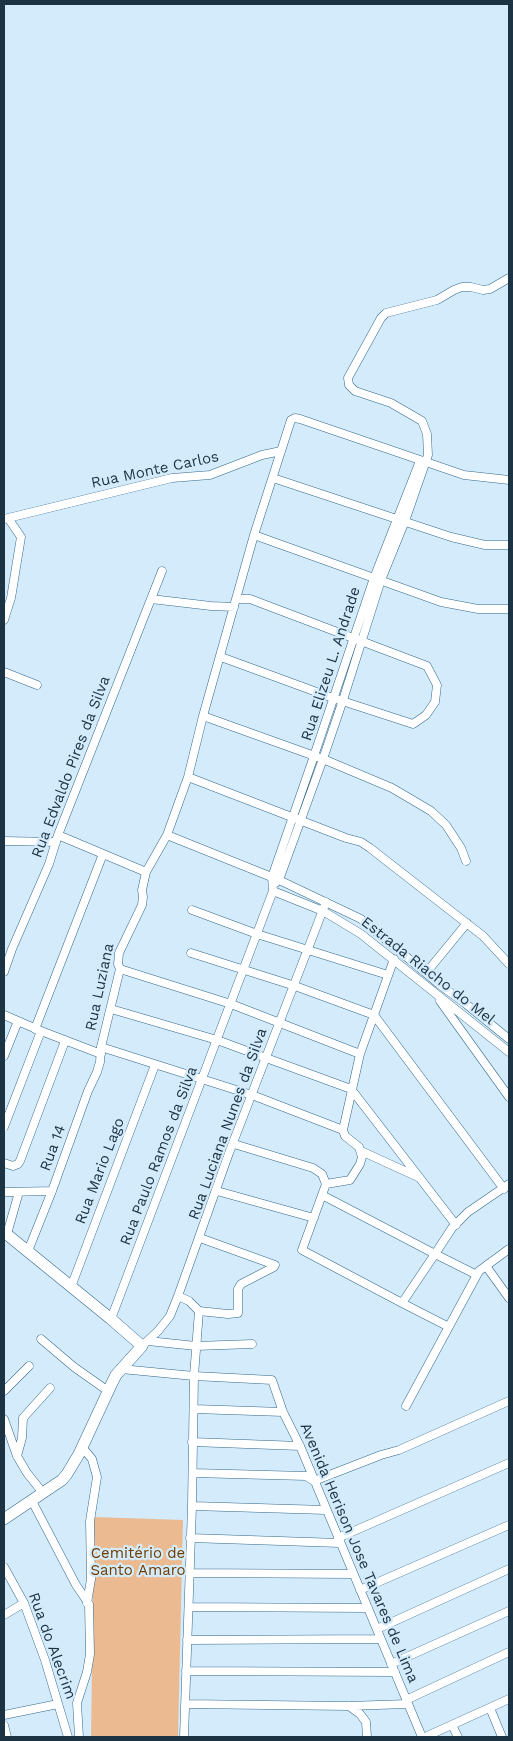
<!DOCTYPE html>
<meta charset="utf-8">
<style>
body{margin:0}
#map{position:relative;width:513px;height:1741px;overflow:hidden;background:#d4ebfc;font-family:"Work Sans",sans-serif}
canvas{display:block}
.frame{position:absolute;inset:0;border:5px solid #1c3343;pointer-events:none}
</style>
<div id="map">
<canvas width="513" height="1741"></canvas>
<div class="frame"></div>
</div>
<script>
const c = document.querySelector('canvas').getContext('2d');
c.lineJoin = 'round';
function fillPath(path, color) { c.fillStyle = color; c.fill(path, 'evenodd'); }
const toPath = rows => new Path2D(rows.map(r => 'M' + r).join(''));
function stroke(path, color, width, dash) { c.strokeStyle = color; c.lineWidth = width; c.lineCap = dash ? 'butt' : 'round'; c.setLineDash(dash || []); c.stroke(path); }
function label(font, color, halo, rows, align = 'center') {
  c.font = font + ' "Work Sans",sans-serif'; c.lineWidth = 4.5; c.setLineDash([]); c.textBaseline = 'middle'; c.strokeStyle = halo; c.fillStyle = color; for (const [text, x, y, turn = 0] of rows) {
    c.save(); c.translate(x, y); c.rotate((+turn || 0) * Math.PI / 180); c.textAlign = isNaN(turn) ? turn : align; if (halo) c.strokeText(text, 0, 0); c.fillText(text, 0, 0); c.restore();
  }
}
fillPath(toPath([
 [94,1517,183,1520,178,1737,91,1737]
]), '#ebba91');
const street = toPath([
 [273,478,451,537,485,545,509,545],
 [4,519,172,478,210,475,262,455,281,451],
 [254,535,441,602,478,609,509,609],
 [151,599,211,606,234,607],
 [4,620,11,598,21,537,8,518],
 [221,657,333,698,413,724,426,715,435,702,437,685,427,666,250,599,237,599],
 [4,672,37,685],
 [203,716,323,759,392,788,431,811,446,825,461,848,466,861],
 [188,777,346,838,361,842,370,848,483,936,509,964],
 [58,835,146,872],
 [167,835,279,880,361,919,439,984,466,1004,509,1039],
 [4,841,56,842],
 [273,885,279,880,323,759,343,700,381,580,405,521,428,455,427,434,422,421,391,403,355,391,349,385,348,378,381,318,386,313,437,300,454,290,462,287,471,287,483,290,490,289,509,278],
 [273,891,323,911,361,934,509,1052],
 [192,910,257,934,388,975],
 [191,953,295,986,374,1015,504,1189],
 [394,959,360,1054,343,1130,345,1136,359,1147,362,1157,360,1164,350,1180,326,1184,302,1250,402,1303,435,1254,477,1275],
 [120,969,231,1004,360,1054],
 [4,972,12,949,49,864,58,835,162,571],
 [426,973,467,923],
 [440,1001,509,1097],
 [111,1009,217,1040,351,1089,456,1225],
 [4,1015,41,1031,101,1054],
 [35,1029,103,854],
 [101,1047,252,1095,343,1130],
 [4,1056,18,1021],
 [4,1127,41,1031],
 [234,1144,313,1168,322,1174,326,1184],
 [361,1151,418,1177],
 [4,1163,13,1166,18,1164,20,1161,65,1041],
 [217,1191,314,1218],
 [4,1192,52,1191],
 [322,1195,435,1254,452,1228,468,1212,509,1184],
 [7,1234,19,1192],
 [28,1251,52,1191,88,1091,97,1072,100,1062,101,1047,120,969,118,964,119,953,142,905,143,897,142,890,146,872,167,835,188,777,203,716,254,535,291,420,295,418,300,419,464,475,509,480],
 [486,1266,509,1298],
 [71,1287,155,1065],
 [178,1296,189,1301,199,1311],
 [402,1303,449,1327],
 [199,1311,228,1314,238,1313,238,1289,241,1284,274,1267,275,1265,200,1238],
 [111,1319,273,891,272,877,314,756,374,578,420,461],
 [41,1339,74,1367,108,1391],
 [148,1341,196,1346,252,1344],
 [142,1346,158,1331,170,1316,178,1296,229,1153,326,902],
 [121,1369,194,1376,272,1380,283,1412,300,1446,422,1737],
 [4,1391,29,1366],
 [406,1406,479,1271,509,1249],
 [194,1409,283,1412],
 [4,1419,17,1456,27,1473,43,1493],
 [192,1442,300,1446],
 [82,1447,92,1459,97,1477,90,1521,91,1579,87,1603],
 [17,1456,22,1438,23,1418,50,1388],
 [193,1473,306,1476,314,1481],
 [314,1481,381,1455,399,1450,509,1401],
 [32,1501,76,1585,89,1604,90,1654,87,1672,77,1703,79,1737],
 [192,1506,326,1510],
 [190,1538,340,1543],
 [338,1538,509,1463],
 [4,1567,24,1603,45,1660,68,1737],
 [190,1573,353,1574],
 [360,1590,509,1525],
 [189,1607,368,1608],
 [4,1615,24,1603],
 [377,1629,509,1569],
 [187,1640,380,1639],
 [391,1664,509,1611],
 [186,1671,395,1672],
 [406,1700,509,1652],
 [185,1704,347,1706,408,1704],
 [349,1706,360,1714,366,1722,367,1737],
 [490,1708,502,1737],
 [4,1715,58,1704],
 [4,1725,7,1737],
 [452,1725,458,1737],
 [184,1737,192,1506,194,1376,199,1311],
 [425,1737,509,1699]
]);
const secondary = toPath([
 [4,1232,111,1319,142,1346,116,1375,112,1383,79,1454,67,1474,62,1480,4,1519]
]);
stroke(street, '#31688d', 9);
stroke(secondary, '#31688d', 12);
stroke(street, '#fff', 8);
stroke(secondary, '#fff', 11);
label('15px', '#1c3343', '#d4ebfc', [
 ["Rua Monte Carlos",155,470,-12],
 ["Rua Elizeu L. Andrade",331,664,-72],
 ["Rua Edvaldo Pires da Silva",71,767,-69],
 ["Estrada Riacho do Mel",428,971,38],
 ["Rua Luziana",100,987,-78],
 ["Rua Luciana Nunes da Silva",228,1124,-70],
 ["Rua 14",53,1148,-70],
 ["Rua Paulo Ramos da Silva",159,1156,-69],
 ["Rua Mario Lago",100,1171,-69],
 ["Avenida Herison Jose Tavares de Lima",359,1553,67],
 ["Rua do Alecrim",52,1646,70]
]);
label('15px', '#703d01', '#d4ebfc', [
 ["Cemitério de",138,1554],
 ["Santo Amaro",138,1571]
]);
</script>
